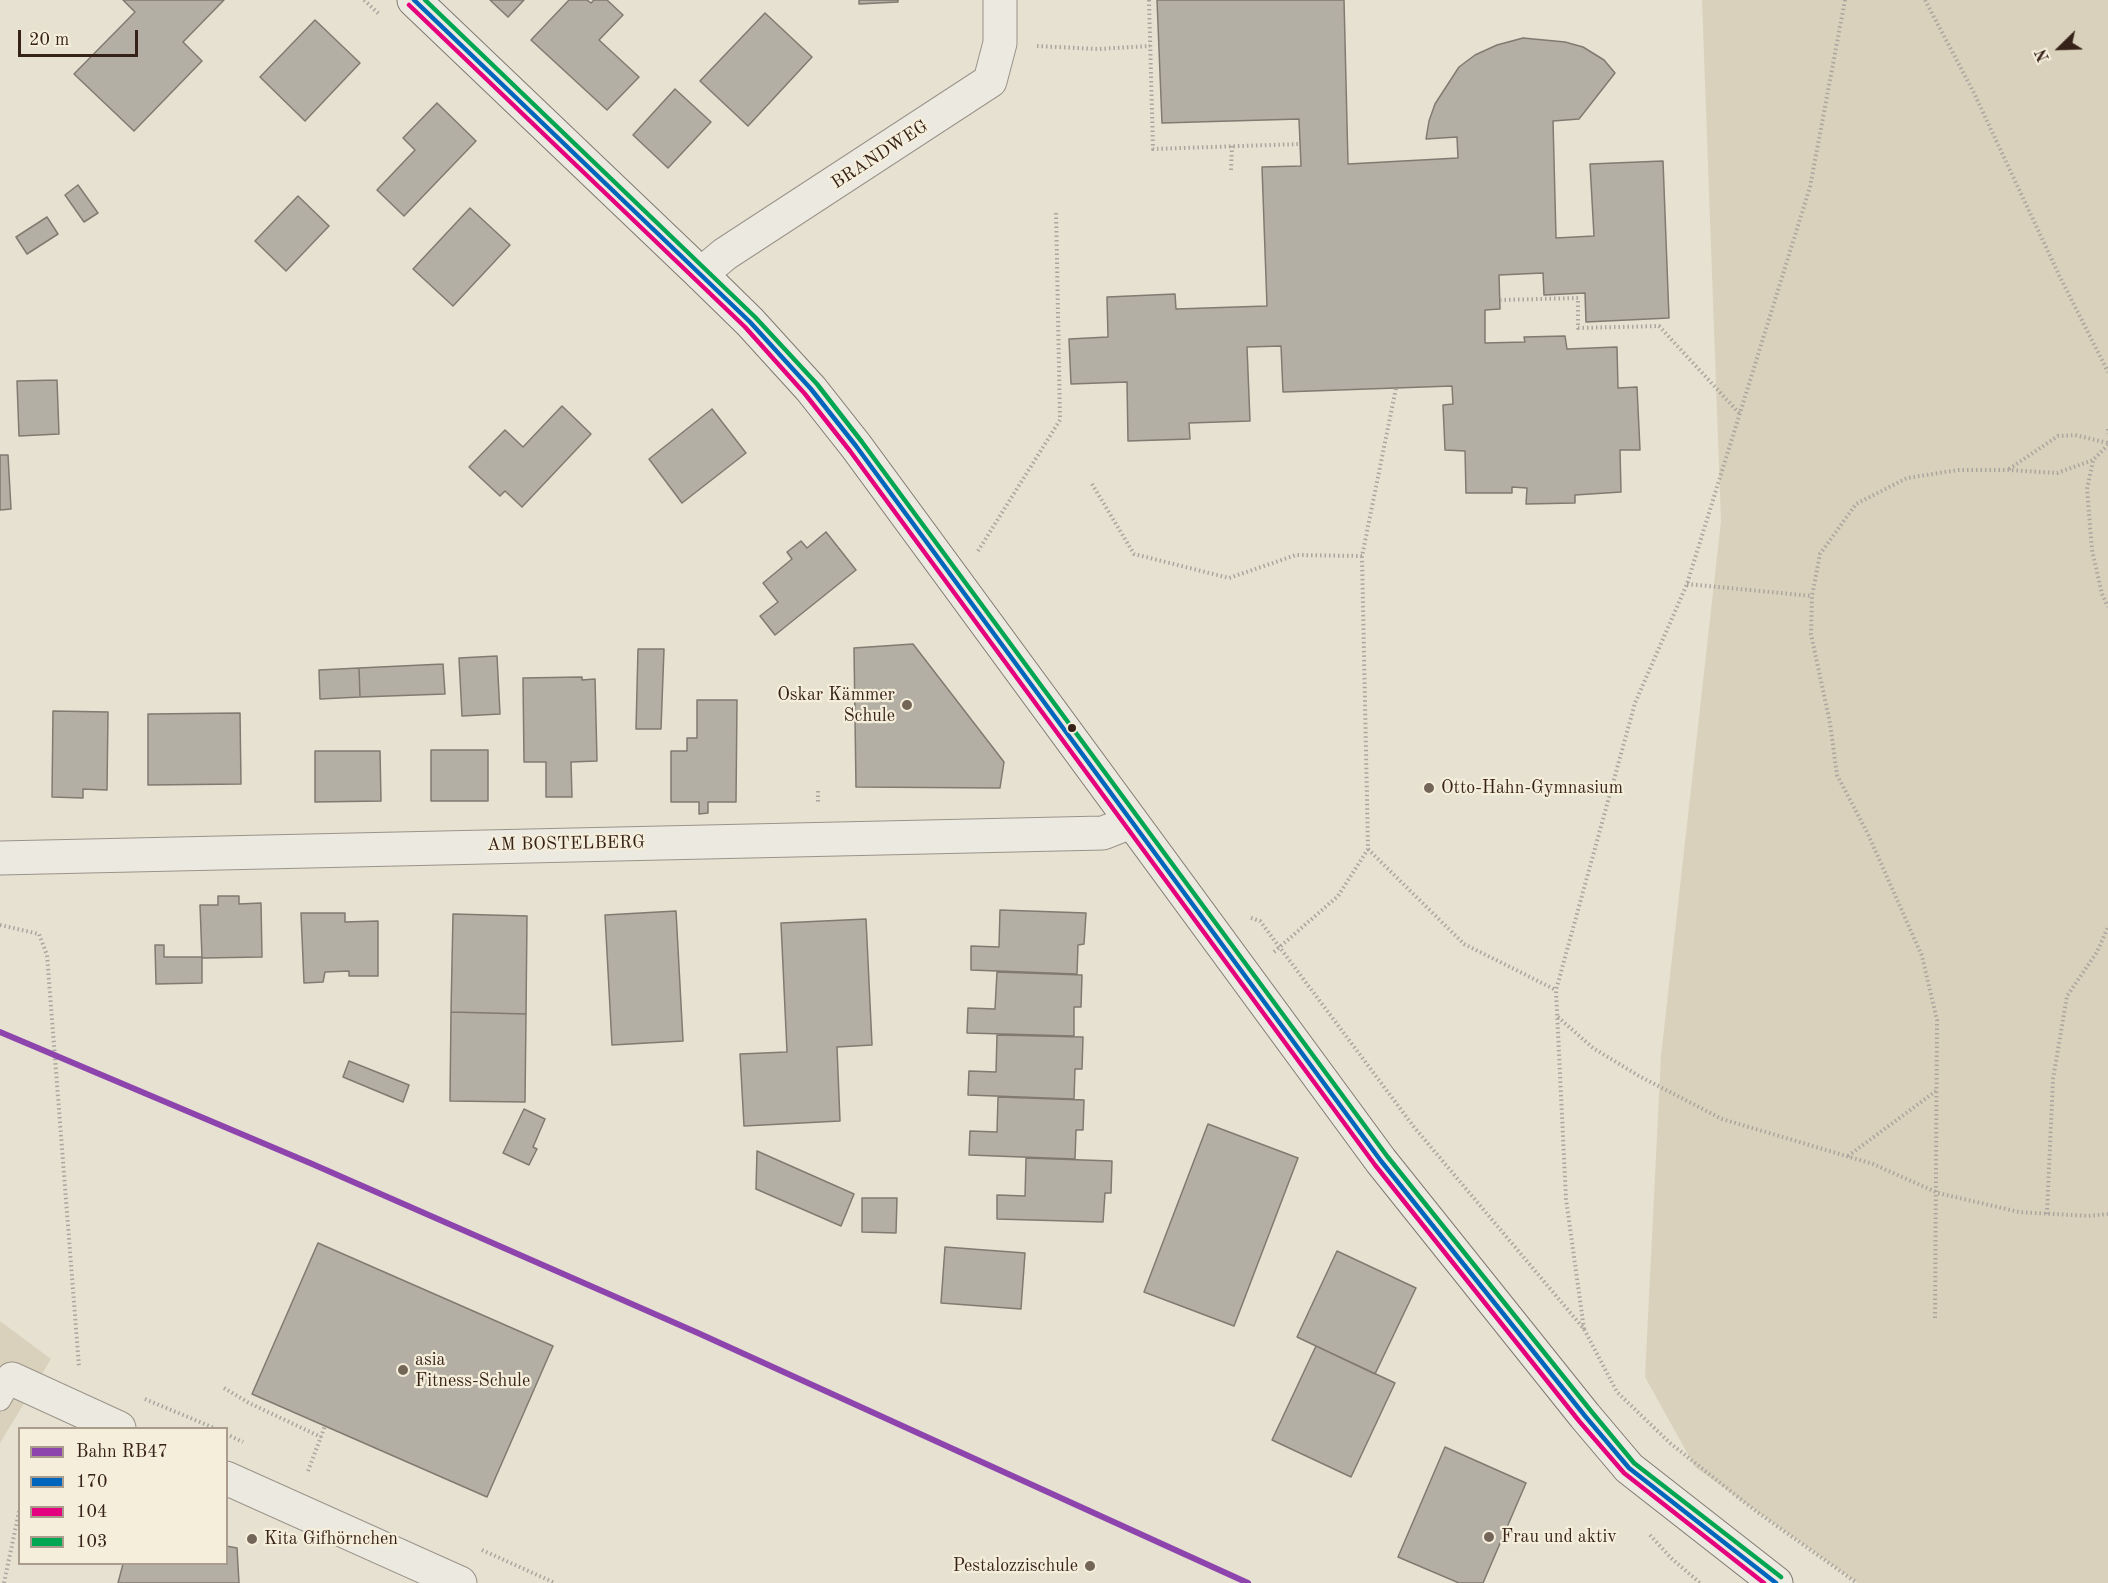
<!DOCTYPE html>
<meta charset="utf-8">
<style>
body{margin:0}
#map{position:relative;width:2108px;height:1583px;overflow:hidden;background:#e6e1d1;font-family:"Old Standard TT",serif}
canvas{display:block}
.legend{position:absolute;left:18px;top:1427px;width:210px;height:138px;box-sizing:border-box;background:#f5eedb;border:2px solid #a99c8d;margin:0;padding:8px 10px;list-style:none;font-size:18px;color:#372219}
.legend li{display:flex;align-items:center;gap:12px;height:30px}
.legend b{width:30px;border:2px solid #a99c8d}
.north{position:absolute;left:2030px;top:18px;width:60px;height:60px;-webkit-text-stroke:4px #f5eedb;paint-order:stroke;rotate:247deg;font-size:16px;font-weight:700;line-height:24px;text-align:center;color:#372219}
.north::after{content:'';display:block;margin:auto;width:21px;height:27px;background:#372219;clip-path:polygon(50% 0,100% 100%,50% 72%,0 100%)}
.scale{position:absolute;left:18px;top:30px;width:120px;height:27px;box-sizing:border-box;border:3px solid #372219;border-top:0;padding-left:8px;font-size:18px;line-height:21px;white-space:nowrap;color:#372219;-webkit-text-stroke:4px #f5eedb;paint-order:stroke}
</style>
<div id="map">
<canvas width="2108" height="1583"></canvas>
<ul class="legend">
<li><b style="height:8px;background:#8e44ad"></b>Bahn RB47</li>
<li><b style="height:8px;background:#0065bd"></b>170</li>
<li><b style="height:8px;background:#e5007d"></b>104</li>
<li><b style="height:8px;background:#00a651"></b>103</li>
</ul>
<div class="north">N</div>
<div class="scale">20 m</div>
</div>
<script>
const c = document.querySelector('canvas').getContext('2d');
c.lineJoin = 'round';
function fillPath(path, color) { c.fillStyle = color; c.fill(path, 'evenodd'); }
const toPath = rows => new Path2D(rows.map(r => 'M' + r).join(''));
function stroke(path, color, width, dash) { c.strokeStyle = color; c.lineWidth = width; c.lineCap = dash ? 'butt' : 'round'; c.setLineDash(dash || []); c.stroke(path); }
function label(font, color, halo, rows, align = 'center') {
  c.font = font + ' "Old Standard TT",serif'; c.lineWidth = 4.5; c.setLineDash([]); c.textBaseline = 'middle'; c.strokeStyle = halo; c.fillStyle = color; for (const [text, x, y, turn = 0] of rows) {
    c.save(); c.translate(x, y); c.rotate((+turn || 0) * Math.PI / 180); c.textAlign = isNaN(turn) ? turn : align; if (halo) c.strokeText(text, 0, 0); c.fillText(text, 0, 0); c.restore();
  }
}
fillPath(toPath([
 [1702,0,2108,0,2108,1583,1858,1583,1695,1467,1645,1377,1661,1056,1721,521],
 [0,1321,51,1359,0,1443]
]), '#dad1bc');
const building = toPath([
 [123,0,224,0,183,42,202,61,134,131,74,74,135,12,123,0],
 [490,0,524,0,508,17,490,0],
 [569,0,587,0,591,3,594,0,607,0,623,15,599,40,639,77,607,110,531,40,569,0],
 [859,0,898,0,898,2,859,4,859,0],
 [1157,0,1344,0,1348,164,1458,158,1457,137,1426,139,1429,121,1435,104,1459,67,1475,55,1497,45,1523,38,1565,42,1583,47,1604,60,1615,73,1579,119,1553,121,1556,238,1594,236,1590,164,1663,161,1669,318,1586,322,1585,293,1544,295,1543,273,1499,275,1500,309,1485,310,1485,343,1525,342,1524,337,1565,336,1567,349,1617,347,1618,388,1637,387,1640,450,1620,450,1621,492,1575,495,1575,503,1526,504,1527,488,1512,487,1512,493,1466,493,1465,451,1445,450,1443,405,1453,404,1452,386,1283,392,1281,346,1247,347,1250,421,1189,423,1190,439,1128,441,1127,382,1071,384,1069,339,1108,337,1107,297,1175,294,1176,309,1267,306,1262,167,1301,166,1299,119,1162,123,1157,0],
 [765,13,812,57,748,126,700,81,765,13],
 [315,20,360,63,305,121,260,77,315,20],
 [675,89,711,122,668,168,633,135,675,89],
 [437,103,476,141,404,216,377,190,415,150,403,138,437,103],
 [78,185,98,213,84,222,65,195,78,185],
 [298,196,329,226,286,271,255,241,298,196],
 [470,208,510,245,453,306,413,269,470,208],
 [47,217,58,234,27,254,16,237,47,217],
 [57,380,59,434,19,436,17,381,57,380],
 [562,406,591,434,522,507,505,491,500,496,469,467,505,430,523,447,562,406],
 [712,409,746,453,682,503,649,459,712,409],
 [0,455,8,455,11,509,0,510,0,455],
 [826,532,856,570,775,635,760,616,778,602,763,583,792,559,787,552,801,541,807,548,826,532],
 [913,644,1004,762,1000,788,856,787,854,648,913,644],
 [638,649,664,649,661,729,636,729,638,649],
 [497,656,500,714,462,716,459,658,497,656],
 [443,664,445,694,360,697,359,668,443,664],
 [359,668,360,697,320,699,319,670,359,668],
 [582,677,582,680,595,679,597,761,571,762,572,797,546,797,546,762,524,762,523,678,582,677],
 [697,700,737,700,736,802,708,802,708,813,699,814,699,802,671,802,671,751,687,751,687,738,697,738,697,700],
 [53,711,108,712,107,790,83,789,83,798,52,797,53,711],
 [240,713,241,784,148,785,148,714,240,713],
 [431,750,488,750,488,801,431,801,431,750],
 [315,751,380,751,381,801,315,802,315,751],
 [218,896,239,896,239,904,261,903,262,957,202,958,200,905,218,905,218,896],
 [1000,910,1086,913,1084,944,1078,945,1077,974,971,970,971,946,999,947,1000,910],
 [676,911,683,1041,612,1045,605,915,676,911],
 [301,913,345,913,345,922,378,921,378,976,349,976,349,971,325,972,323,982,304,983,301,913],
 [453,914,527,916,526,1014,451,1012,453,914],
 [866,919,872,1045,837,1047,840,1121,744,1126,740,1054,787,1052,781,923,866,919],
 [155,945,164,945,164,957,202,957,202,983,156,984,155,945],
 [997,972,1082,975,1081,1007,1074,1007,1074,1036,967,1033,968,1008,995,1009,997,972],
 [451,1012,526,1014,525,1102,450,1101,451,1012],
 [997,1035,1083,1037,1082,1069,1075,1069,1074,1099,968,1095,969,1071,996,1072,997,1035],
 [349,1061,409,1085,403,1102,343,1077,349,1061],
 [998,1097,1084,1100,1083,1130,1076,1130,1075,1159,969,1155,970,1131,997,1132,998,1097],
 [524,1109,545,1119,533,1147,537,1149,529,1165,503,1153,524,1109],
 [1208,1124,1298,1158,1234,1326,1144,1292,1208,1124],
 [757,1151,854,1194,841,1226,756,1189,757,1151],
 [1026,1158,1112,1161,1111,1193,1105,1193,1103,1222,997,1219,997,1195,1025,1196,1026,1158],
 [862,1198,897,1198,896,1233,862,1232,862,1198],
 [318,1243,553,1346,487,1497,252,1394,318,1243],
 [945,1247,1025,1253,1021,1309,941,1303,945,1247],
 [1337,1251,1416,1288,1375,1374,1297,1337,1337,1251],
 [1316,1346,1395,1383,1351,1477,1272,1440,1316,1346],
 [1445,1447,1526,1483,1483,1583,1459,1583,1398,1557,1445,1447],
 [226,1546,237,1548,239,1583,118,1583,123,1564,226,1564,226,1546]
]);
fillPath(building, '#b4afa4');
stroke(building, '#807a71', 1.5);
const lane = toPath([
 [0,1400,12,1379]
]);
const street = toPath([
 [701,274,725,254,990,81,1000,43,1000,0],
 [0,858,1103,833,1131,822],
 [12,1379,119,1428],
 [226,1478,460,1583]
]);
const secondary = toPath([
 [414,0,701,274,750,322,811,389,856,446,1381,1161,1585,1416,1629,1468,1776,1583]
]);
stroke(lane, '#9a938a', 23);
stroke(street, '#9a938a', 35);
stroke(secondary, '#807a71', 35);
stroke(toPath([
 [364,0,379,14],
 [1149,0,1153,149,1300,144],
 [1925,0,1973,91,2060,277,2108,372],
 [1037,46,1098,49,1150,46],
 [1231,170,1232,146],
 [1500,300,1578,298,1578,328,1659,326,1740,414],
 [2108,429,2108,434],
 [2093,461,2087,489,2092,550,2102,594,2108,607],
 [2009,469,2058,436,2075,435,2108,443],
 [1092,484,1134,554,1229,578,1296,555,1362,556],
 [978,551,1060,420,1056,210],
 [1687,584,1812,596],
 [818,791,818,802],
 [1368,849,1464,944,1556,990],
 [1251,918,1260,921,1414,1127,1584,1329,1617,1392],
 [0,925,39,934,47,955,79,1367],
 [1274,952,1338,896,1368,849,1362,556,1396,388],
 [1558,1017,1593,1048,1639,1076,1722,1119,1873,1164,1938,1193,2019,1212,2088,1216,2108,1214],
 [1848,1156,1936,1091],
 [2047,1214,2053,1079,2067,996,2097,952,2108,927],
 [1935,1318,1937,1020,1922,956,1868,834,1837,775,1830,723,1811,634,1812,596,1820,554,1856,504,1907,478,1958,470,2008,470,2057,473,2093,460,2108,445],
 [1584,1329,1566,1199,1556,990,1635,703,1687,584,1810,187,1845,0],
 [224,1388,249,1403,321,1437],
 [1618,1393,1670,1443,1753,1509,1857,1583],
 [145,1399,214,1428],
 [226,1434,243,1442],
 [308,1471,325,1426],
 [1650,1535,1671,1558,1700,1583],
 [482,1550,555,1583],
 [4,1583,20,1507]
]), '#aaa69f', 4, [1.5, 3]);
stroke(lane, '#ece9e0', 21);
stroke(street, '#ece9e0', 33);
stroke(secondary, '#ece9e0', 33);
stroke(toPath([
 [414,0,750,322,811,389,856,446,1381,1161,1585,1416,1629,1468,1776,1583]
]), '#0065bd', 4.5);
stroke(toPath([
 [409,5,745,327,805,394,850,451,1375,1165,1579,1421,1624,1473,1764,1583]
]), '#e5007d', 4.5);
stroke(toPath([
 [425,0,755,317,817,384,862,442,1387,1156,1591,1411,1634,1463,1781,1577]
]), '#00a651', 4.5);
stroke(toPath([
 [0,1032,310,1163,698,1333,1248,1583]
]), '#8e44ad', 6);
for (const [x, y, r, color] of [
 [907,705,6,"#746559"],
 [1072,728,5,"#372219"],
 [1429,788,6,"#746559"],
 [403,1370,6,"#746559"],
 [1489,1537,6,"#746559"],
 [252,1539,6,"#746559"],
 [1090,1566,6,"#746559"]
]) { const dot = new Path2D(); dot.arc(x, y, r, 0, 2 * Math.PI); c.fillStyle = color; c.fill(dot); stroke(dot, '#f5eedb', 2); }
label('18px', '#372219', '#f5eedb', [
 ["BRANDWEG",880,155,-33],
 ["AM BOSTELBERG",566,844,-1]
]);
label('18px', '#372219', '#f5eedb', [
 ["Oskar Kämmer",895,695,"right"],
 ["Schule",895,716,"right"],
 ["Otto-Hahn-Gymnasium",1441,788],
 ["asia",415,1360],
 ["Fitness-Schule",415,1381],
 ["Frau und aktiv",1501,1537],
 ["Kita Gifhörnchen",264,1539],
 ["Pestalozzischule",1078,1566,"right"]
], 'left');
</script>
